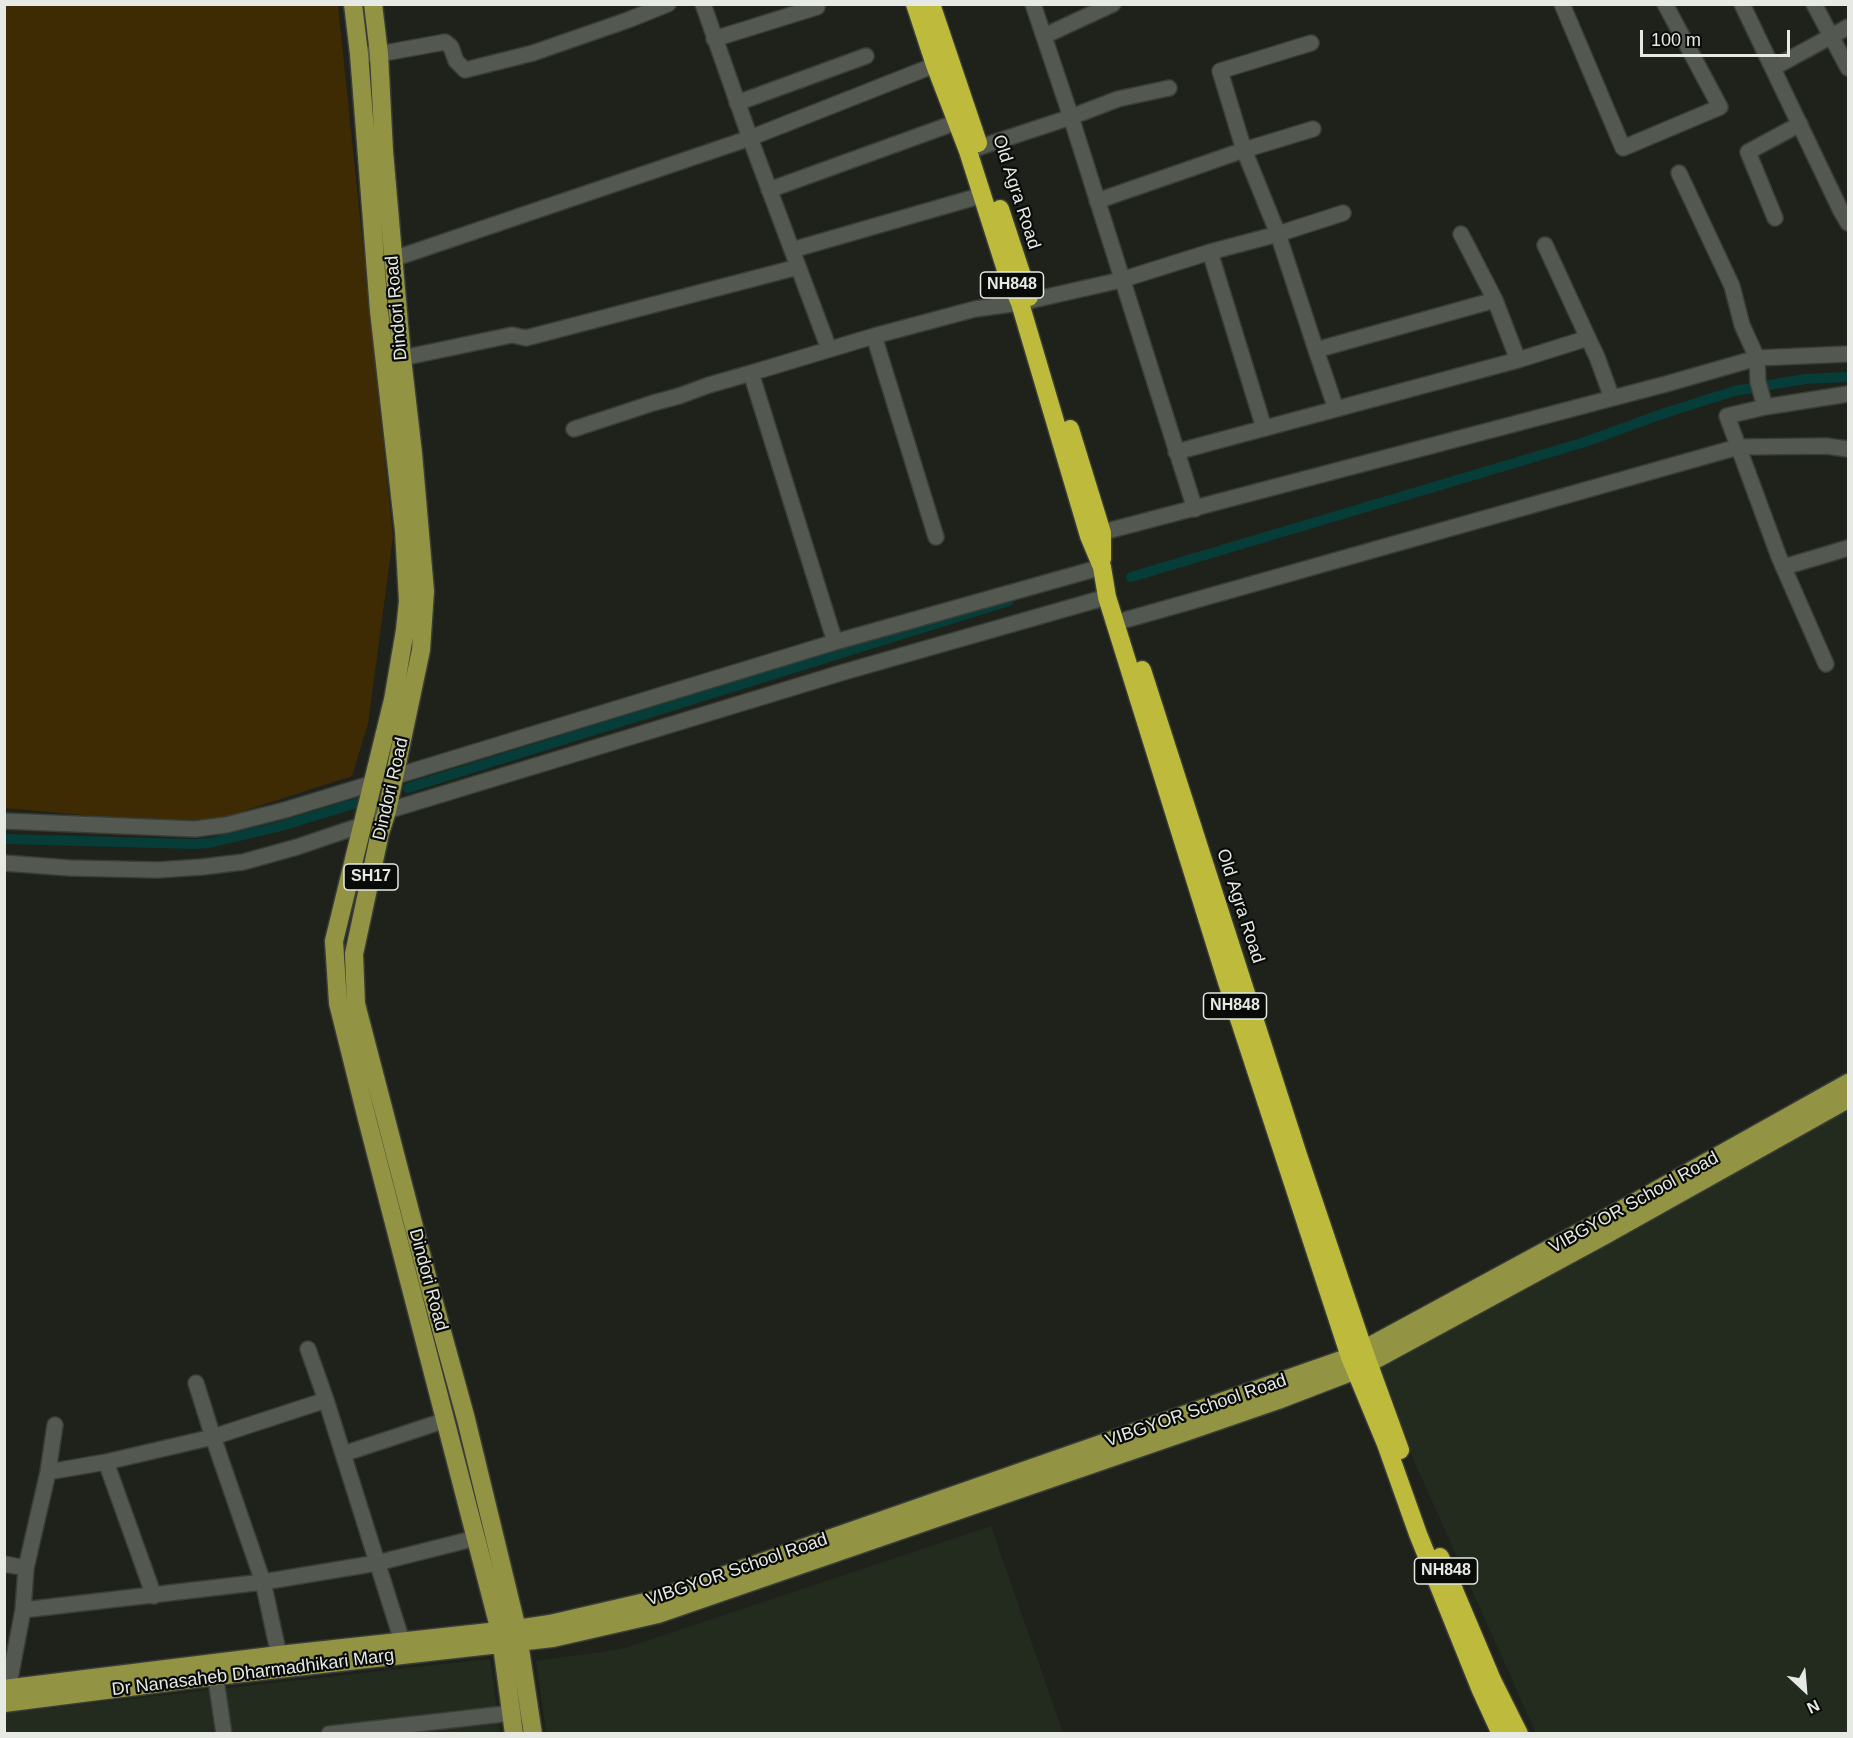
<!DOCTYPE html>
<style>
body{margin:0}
#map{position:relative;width:1853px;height:1738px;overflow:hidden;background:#1e221b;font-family:Arial,sans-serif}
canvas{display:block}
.frame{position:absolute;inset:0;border:6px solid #e6e9e4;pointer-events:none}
.north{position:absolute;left:1775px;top:1660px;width:60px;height:60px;-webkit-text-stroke:4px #090b08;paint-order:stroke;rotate:154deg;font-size:16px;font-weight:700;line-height:24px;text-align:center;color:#e6e9e4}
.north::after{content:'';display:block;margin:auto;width:21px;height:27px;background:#e6e9e4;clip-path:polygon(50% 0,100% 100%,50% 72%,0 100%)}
.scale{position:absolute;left:1640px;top:30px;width:150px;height:27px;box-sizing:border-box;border:3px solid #e6e9e4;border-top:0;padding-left:8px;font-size:18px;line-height:21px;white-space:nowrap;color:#e6e9e4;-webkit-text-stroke:4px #090b08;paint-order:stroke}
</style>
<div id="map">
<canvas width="1853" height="1738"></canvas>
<div class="frame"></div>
<div class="north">N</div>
<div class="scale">100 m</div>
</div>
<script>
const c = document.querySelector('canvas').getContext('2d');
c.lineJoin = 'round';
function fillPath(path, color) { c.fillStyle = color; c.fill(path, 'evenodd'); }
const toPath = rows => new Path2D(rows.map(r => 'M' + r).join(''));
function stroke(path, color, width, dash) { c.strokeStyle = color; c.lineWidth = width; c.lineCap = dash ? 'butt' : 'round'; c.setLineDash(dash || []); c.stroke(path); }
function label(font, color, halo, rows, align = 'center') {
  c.font = font + ' Arial,sans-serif'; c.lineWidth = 4.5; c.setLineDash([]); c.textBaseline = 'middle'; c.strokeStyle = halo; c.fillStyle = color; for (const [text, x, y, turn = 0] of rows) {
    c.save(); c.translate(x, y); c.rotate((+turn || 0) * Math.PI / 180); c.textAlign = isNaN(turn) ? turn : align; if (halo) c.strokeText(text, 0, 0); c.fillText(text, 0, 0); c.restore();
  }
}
fillPath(toPath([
 [1848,1094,1848,1733,1536,1733,1380,1385,1380,1372,1383,1360],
 [991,1526,1063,1733,546,1733,536,1661,622,1649],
 [490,1659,500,1733,5,1734,4,1713]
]), '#232b1e');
fillPath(toPath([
 [4,5,338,5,393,537,368,724,352,776,219,819,159,822,5,808]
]), '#3e2b03');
stroke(toPath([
 [1131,577,1585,442,1659,415,1734,391,1805,379,1848,377],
 [408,788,1009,601],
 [4,839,194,844,209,843,278,827,360,802]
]), '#063d39', 10);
const minor = toPath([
 [703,4,750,138,829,349],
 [1033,4,1071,117,1195,509],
 [1562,4,1623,148,1720,107,1665,4],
 [1742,4,1841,211,1848,223],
 [1814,4,1848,68],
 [1044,36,1113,4],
 [714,39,817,7,816,4],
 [1311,43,1220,71,1244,150,1313,129],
 [367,54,379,54,445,42,451,47,456,61,465,70,533,53,628,20,668,4],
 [1773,68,1848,27],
 [737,103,866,56],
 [968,151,1071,117,1118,99,1169,88],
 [1679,173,1732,286,1742,325,1757,358,1758,382,1765,407],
 [769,190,957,122],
 [1097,201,1244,150,1278,234,1343,213],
 [1775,218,1748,152,1800,124],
 [1545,245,1588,338],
 [792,250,983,195],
 [1210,252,1264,428],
 [393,259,750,138,935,65],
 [1495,300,1518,360],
 [874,336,936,537],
 [1316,350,1336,409,1518,360,1588,338,1597,357,1612,398],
 [402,358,512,335,526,338,798,267],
 [574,429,653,403,679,396,709,385,751,373],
 [1176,452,1336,409],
 [1092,535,1666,384,1757,358,1848,354],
 [1784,567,1848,548],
 [1115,622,1125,620,1738,447,1826,446,1848,449],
 [835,642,751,373,874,336,975,309,1020,303,1121,280,1210,252,1278,234,1316,350,1495,300,1461,234],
 [1826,664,1779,557,1727,416,1765,407,1848,394],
 [366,809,387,811,844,672,1107,597],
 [4,821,195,829,226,825,285,810,835,642,1102,567],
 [4,863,70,868,158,870,202,867,243,862,297,847,362,825],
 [308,1349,326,1400,402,1641],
 [196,1383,213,1437,263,1582,279,1655],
 [343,1454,446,1420],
 [106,1462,154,1596],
 [48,1472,106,1462,213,1437,326,1400],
 [4,1564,26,1568],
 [23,1610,263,1582,377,1563,476,1538],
 [214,1666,224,1734],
 [8,1689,23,1610,26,1568,48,1472,55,1425],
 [329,1734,521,1712]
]);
const major = toPath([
 [353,4,359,54,379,311,404,531,408,601,405,630,393,700,334,941,338,1003,367,1119,500,1631,514,1734],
 [373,4,379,54,384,151,402,358,413,453,425,591,421,650,387,811,380,833,354,954,356,1004,430,1288,466,1419,517,1629,533,1734],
 [4,1689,279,1655,517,1629,550,1624,654,1600,1350,1357,1634,1203,1848,1083],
 [4,1703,216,1676,553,1638,658,1614,1278,1400,1356,1370,1605,1235,1848,1099]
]);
const highway = toPath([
 [915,4,935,65,968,151,1006,270,1020,303,1089,536,1102,567,1107,597,1227,982,1350,1357,1386,1444,1418,1534,1480,1688,1501,1734],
 [931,4,978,143],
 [1000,209,1029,297],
 [1070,429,1102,533,1102,559],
 [1142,670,1298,1155,1364,1351,1400,1450],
 [1440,1557,1492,1680,1519,1734]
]);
stroke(minor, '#393d37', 18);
stroke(major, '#393d37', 21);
stroke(highway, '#393d37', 21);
stroke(minor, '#535950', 15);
stroke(major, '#939344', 18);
stroke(highway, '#beba3c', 18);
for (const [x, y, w] of [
 [1012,285,63],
 [371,877,54],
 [1235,1006,63],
 [1446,1571,63]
]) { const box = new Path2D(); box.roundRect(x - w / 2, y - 13, w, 26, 4.5); c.fillStyle = '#090b08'; c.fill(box); stroke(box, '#e6e9e4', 1.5); }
label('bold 16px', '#e6e9e4', null, [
 ["NH848",1012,285],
 ["SH17",371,877],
 ["NH848",1235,1006],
 ["NH848",1446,1571]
]);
label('18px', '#e6e9e4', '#090b08', [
 ["Old Agra Road",1016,192,72],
 ["Dindori Road",397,308,-95],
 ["Dindori Road",391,789,-77],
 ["Old Agra Road",1240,906,72],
 ["VIBGYOR School Road",1634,1203,-29],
 ["Dindori Road",428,1280,75],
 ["VIBGYOR School Road",1196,1411,-19],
 ["VIBGYOR School Road",737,1570,-19],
 ["Dr Nanasaheb Dharmadhikari Marg",253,1673,-7]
]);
</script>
